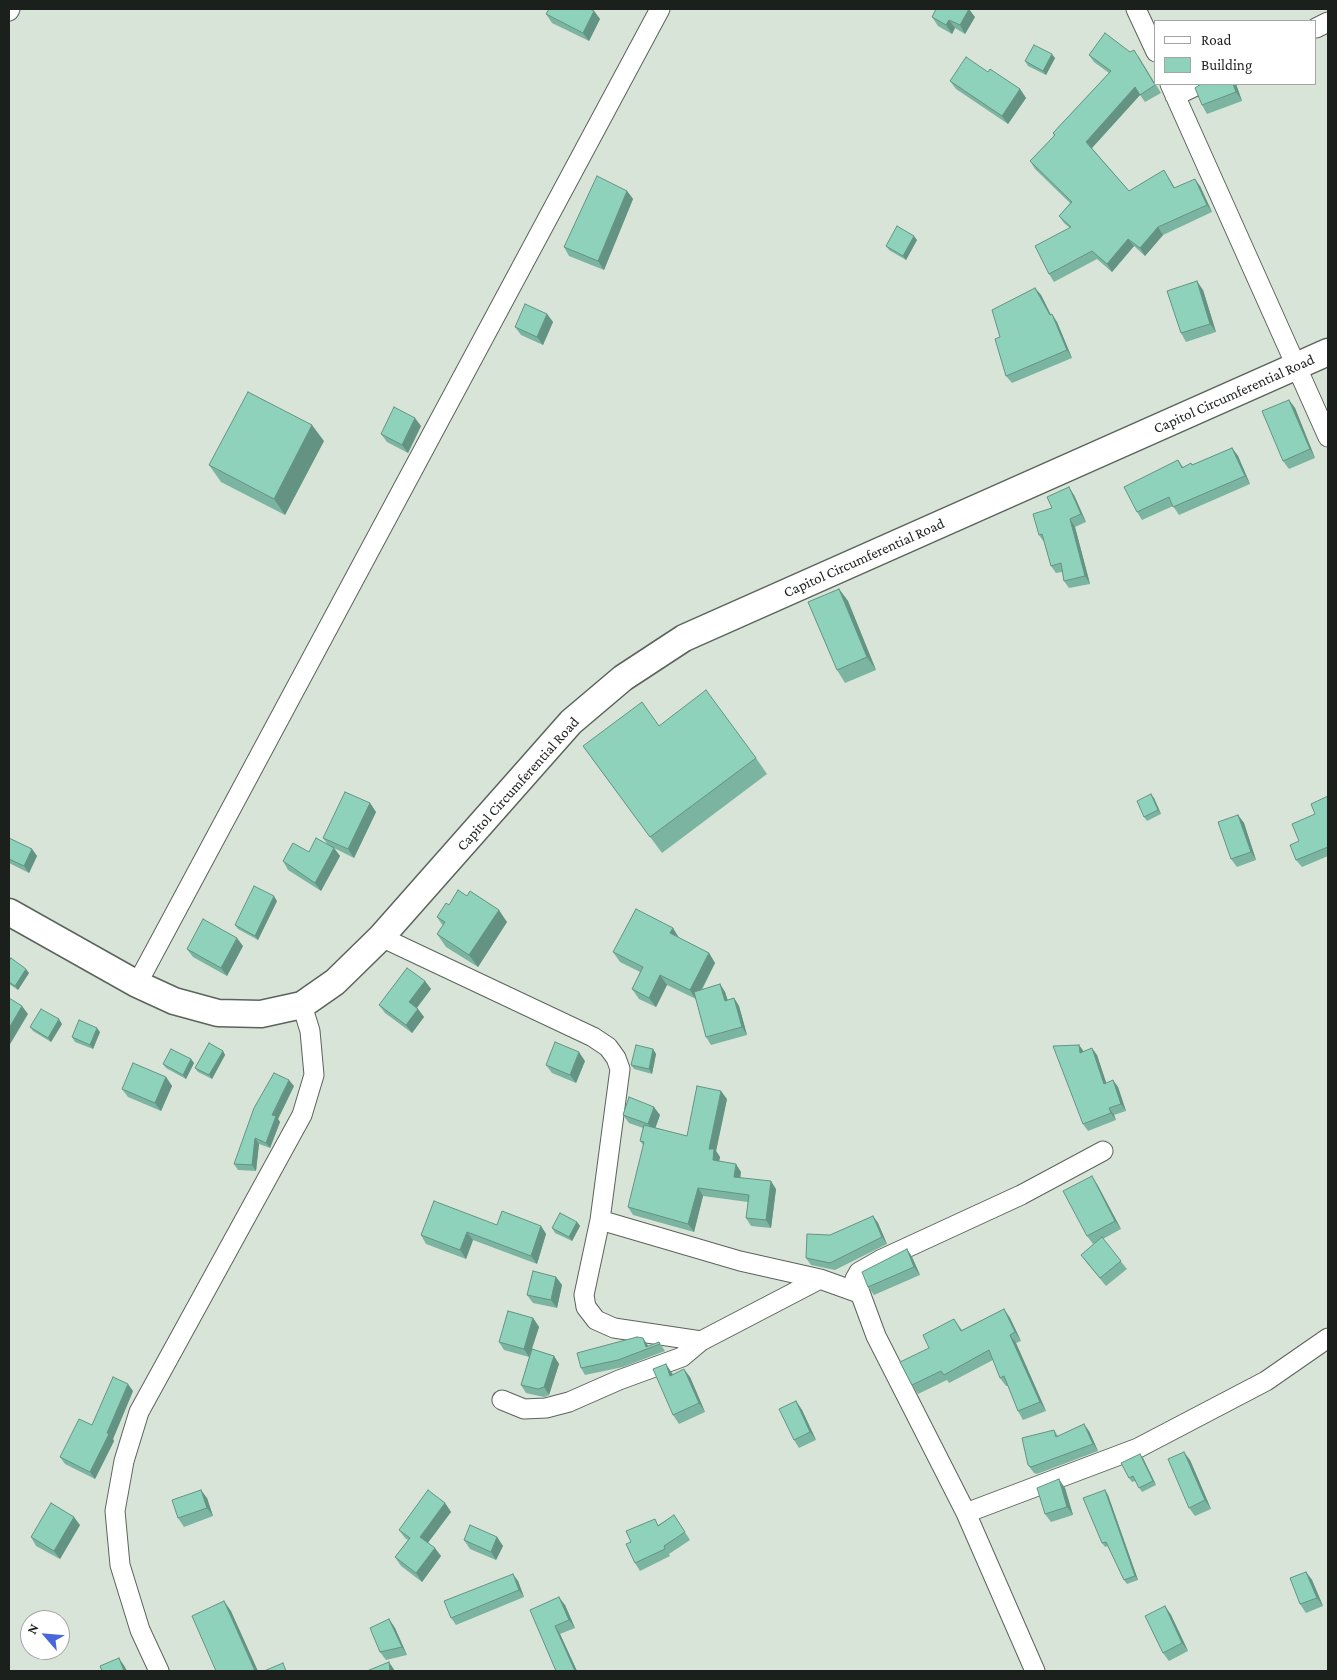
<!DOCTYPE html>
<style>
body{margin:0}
#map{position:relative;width:1337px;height:1680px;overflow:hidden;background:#d8e4d8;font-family:"Crimson Pro",serif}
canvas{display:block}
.frame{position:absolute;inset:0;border:10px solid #1c201c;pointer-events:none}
.legend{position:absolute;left:1154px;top:20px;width:162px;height:65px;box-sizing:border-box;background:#fff;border:1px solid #a4a6a4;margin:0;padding:6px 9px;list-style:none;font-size:15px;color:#1c201c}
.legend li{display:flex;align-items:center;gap:10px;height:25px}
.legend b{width:25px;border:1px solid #a4a6a4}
.north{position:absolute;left:20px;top:1610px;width:50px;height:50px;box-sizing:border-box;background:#fff;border:1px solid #a4a6a4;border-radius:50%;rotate:297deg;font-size:14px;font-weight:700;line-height:20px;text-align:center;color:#1c201c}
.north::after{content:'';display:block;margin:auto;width:18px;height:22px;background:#4867db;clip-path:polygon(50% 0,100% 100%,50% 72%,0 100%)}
</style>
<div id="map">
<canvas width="1337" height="1680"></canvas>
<div class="frame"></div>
<ul class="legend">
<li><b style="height:6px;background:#fff"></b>Road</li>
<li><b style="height:14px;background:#8fd2bb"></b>Building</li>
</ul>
<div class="north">N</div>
</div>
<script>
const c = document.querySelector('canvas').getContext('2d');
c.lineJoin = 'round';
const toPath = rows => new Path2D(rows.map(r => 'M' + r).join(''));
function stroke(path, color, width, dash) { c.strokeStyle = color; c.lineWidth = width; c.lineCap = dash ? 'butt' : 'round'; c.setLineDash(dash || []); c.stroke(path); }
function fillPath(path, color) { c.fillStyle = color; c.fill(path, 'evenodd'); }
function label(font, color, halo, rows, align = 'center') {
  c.font = font + ' "Crimson Pro",serif'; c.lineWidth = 4.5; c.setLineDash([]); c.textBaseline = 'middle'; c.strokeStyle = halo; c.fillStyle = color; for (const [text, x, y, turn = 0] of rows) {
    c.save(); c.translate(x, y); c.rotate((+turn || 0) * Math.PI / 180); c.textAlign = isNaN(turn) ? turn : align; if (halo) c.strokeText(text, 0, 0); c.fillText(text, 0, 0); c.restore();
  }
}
const street = toPath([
 [1136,9,1156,52],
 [9,11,10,9],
 [1316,28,1328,22],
 [1170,84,1328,437],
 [1175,96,1200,84],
 [381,937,593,1037,608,1047,616,1058,620,1069,600,1220,584,1295,586,1307,596,1320,614,1328,701,1341],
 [137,984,660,9],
 [600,1220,740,1261,820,1279,859,1293],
 [502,1400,524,1409,546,1408,569,1402,619,1380,682,1357,701,1341,820,1279],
 [966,1513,1138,1448,1266,1381,1328,1338],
 [159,1671,140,1630,120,1565,115,1511,124,1461,139,1412,302,1115,314,1075,310,1031,302,1005],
 [1035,1671,966,1513,876,1336,855,1279,859,1272,880,1260,1021,1195,1103,1151]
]);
const secondary = toPath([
 [9,912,137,984,174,1001,218,1013,261,1014,302,1005,335,982,381,937,571,722,623,678,684,638,1328,352]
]);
stroke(street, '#5a645b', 21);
stroke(secondary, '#5a645b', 29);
stroke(street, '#fff', 19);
stroke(secondary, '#fff', 26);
fillPath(toPath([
 [594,11,600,19,589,41,552,23,546,14],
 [932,17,975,17,965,34,955,28,952,34,938,26],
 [1130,52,1139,57,1161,93,1145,102,1140,95,1092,148,1129,191,1169,178,1175,188,1200,186,1212,212,1163,235,1145,256,1134,246,1112,272,1097,259,1054,282,1049,274,1070,228,1064,223,1059,216,1070,203,1035,169,1030,161,1054,136,1053,133,1109,73,1094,62,1089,55],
 [1055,58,1046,75,1028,66,1025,61],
 [988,72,1020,89,1026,98,1008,124,956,89,950,81],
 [1236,84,1242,101,1207,114,1202,105],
 [627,191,633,199,604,270,569,256,564,247],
 [917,240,906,260,889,250,886,246],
 [1035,288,1041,295,1051,315,1057,322,1072,358,1012,383,1006,376,1000,337],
 [1203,290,1216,332,1186,342,1181,333],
 [547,314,553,322,543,345,521,335,515,327],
 [1289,400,1295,408,1315,458,1289,469,1283,461],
 [421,426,408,453,387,442,381,434],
 [324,441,285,515,221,482,209,465],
 [1232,448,1238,456,1250,484,1179,515,1173,506,1142,520,1137,512,1178,460,1183,467,1192,465],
 [1074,495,1086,522,1075,527,1090,584,1069,588,1064,581,1062,572,1056,573,1051,566,1044,542,1039,535,1052,508],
 [839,589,848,601,876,670,845,683,837,670],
 [583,746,756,758,767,774,662,853],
 [1328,796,1328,856,1302,867,1296,860,1299,841,1315,814],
 [1154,798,1161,814,1147,821,1144,817],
 [370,803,376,812,354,858,334,848,340,856,321,891,288,870,283,861,328,845,323,838],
 [1238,815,1244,823,1256,860,1237,867,1231,859],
 [9,838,32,849,37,856,29,873,9,863],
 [467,896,507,922,478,967,446,947,437,934,443,926,437,917,449,905],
 [277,901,258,940,238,929,235,925],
 [673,928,679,938,709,953,715,963,702,990,720,984,725,992,728,1000,734,998,739,1006,747,1035,711,1045,706,1037,696,999,667,985,656,1007,639,999,632,989,640,972,620,962,613,952],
 [243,946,227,976,193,957,187,949],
 [9,961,29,973,18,990,9,984],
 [425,981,431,989,417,1008,424,1017,412,1033,385,1013,379,1005],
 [62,1024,51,1042,33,1031,30,1027],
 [100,1032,93,1049,75,1042,72,1037],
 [1079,1045,1084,1052,1097,1055,1106,1083,1118,1087,1126,1111,1114,1115,1116,1120,1088,1131,1083,1124],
 [653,1049,656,1054,652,1074,634,1069,631,1065],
 [223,1051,225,1055,212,1079,198,1072,195,1068],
 [191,1059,194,1063,186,1079,166,1068,163,1064],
 [585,1061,576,1083,552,1073,546,1065],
 [166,1077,172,1086,161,1111,128,1097,122,1089],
 [294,1086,278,1119,280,1122,270,1148,259,1144,256,1171,238,1170,234,1164],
 [727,1099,716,1151,720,1157,719,1161,741,1172,740,1178,776,1189,771,1228,751,1226,746,1218,748,1202,703,1196,694,1232,633,1215,628,1207,644,1146,640,1141,643,1128,629,1123,623,1115,660,1115,655,1128,687,1136],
 [1097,1184,1121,1229,1103,1239,1127,1269,1106,1286,1087,1263,1081,1255,1096,1242,1093,1244,1087,1236],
 [873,1216,878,1223,887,1244,835,1270,811,1265,806,1258,830,1235],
 [577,1222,580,1226,572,1241,555,1233,552,1228],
 [497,1225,541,1226,546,1234,537,1264,473,1240,466,1259,426,1244,421,1235],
 [907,1249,912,1257,920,1275,874,1295,868,1287],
 [556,1277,562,1285,557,1308,533,1303,527,1295],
 [1004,1309,1010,1318,1021,1341,1016,1343,1046,1411,1023,1420,1018,1411,1008,1386,1006,1386,1000,1378,993,1360,949,1383,947,1380,918,1394,912,1385,929,1348,954,1319,962,1330],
 [533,1318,539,1327,532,1349,554,1356,559,1364,549,1395,544,1397,526,1393,521,1385,529,1357,504,1350,499,1342],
 [643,1338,648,1346,659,1342,665,1351,623,1367,585,1375,581,1368],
 [672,1373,673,1374,690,1377,705,1412,679,1424,673,1415],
 [133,1391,113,1439,114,1441,95,1479,65,1464,60,1457,92,1425],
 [796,1401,802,1410,816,1440,799,1448,794,1440],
 [1054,1430,1058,1436,1089,1431,1098,1451,1037,1474,1034,1473,1028,1465],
 [1143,1458,1156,1485,1142,1492,1135,1481,1132,1482,1129,1478],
 [1190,1460,1211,1509,1195,1516,1189,1508],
 [1065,1488,1073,1515,1051,1522,1045,1514],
 [1105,1490,1108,1495,1138,1580,1127,1584,1124,1580,1108,1546,1105,1547,1102,1543],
 [207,1498,213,1516,184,1527,178,1518],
 [445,1503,451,1512,428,1543,441,1556,422,1582,401,1566,395,1557,408,1540,405,1538,399,1530],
 [674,1515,690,1540,669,1554,670,1556,640,1571,635,1563,631,1542],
 [80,1525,60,1559,36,1546,31,1537],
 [497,1537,503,1546,496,1560,470,1549,464,1540],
 [1306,1572,1312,1580,1323,1606,1306,1613,1300,1604],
 [518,1581,524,1597,456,1625,451,1618],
 [565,1605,575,1628,560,1634,577,1671,556,1671,530,1610],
 [1165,1606,1171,1615,1188,1651,1169,1661,1163,1653],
 [389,1619,395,1628,407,1655,386,1660,380,1652]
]), '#7bb5a1');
fillPath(toPath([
 [969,9,975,17,965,34,960,25],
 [594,11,600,19,589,41,583,33],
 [949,20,955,28,952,34,946,25],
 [1052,54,1055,58,1046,75,1043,71],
 [1233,84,1236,84,1242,101,1236,92],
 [1135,87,1140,95,1091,149,1086,142],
 [1020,89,1026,98,1008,124,1002,116],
 [1195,179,1200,186,1212,212,1207,205],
 [627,191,633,199,604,270,598,261],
 [1158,227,1163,235,1145,256,1140,248],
 [914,236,917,240,906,260,903,256],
 [1128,239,1134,246,1112,272,1107,264],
 [1197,281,1203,290,1216,332,1210,324],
 [1035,288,1041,295,1055,323,1050,315],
 [547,314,553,322,543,345,537,337],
 [1052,314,1057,322,1072,358,1067,350],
 [1289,400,1295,408,1315,458,1310,449],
 [415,418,421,426,408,453,402,445],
 [312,425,324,441,285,515,274,499],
 [1232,448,1238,456,1250,484,1245,476],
 [1069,487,1074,495,1086,522,1081,514],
 [1070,519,1075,527,1090,584,1085,576],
 [839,589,848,601,876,670,867,657],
 [1151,794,1154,798,1161,814,1158,810],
 [370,803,376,812,354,858,348,849],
 [1238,815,1244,823,1256,860,1251,852],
 [334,848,340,856,321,891,315,883],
 [32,849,37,856,29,873,24,866],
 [274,896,277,901,258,940,255,936],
 [499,910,507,922,478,967,469,955],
 [673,928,679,938,670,933],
 [237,938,243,946,227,976,221,968],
 [709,953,715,963,696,1000,690,990],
 [26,969,29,973,18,990,15,986],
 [660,975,667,985,656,1007,649,998],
 [425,981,431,989,415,1010,409,1002],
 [720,984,725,992,730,1009,725,1001],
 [734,998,739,1006,747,1035,742,1027],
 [22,1006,28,1014,9,1046,9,1028],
 [418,1009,424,1017,412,1033,406,1025],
 [59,1019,62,1024,51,1042,48,1038],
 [97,1028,100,1032,93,1049,90,1045],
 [1079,1045,1084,1052,1080,1053],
 [1092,1048,1097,1055,1109,1091,1104,1084],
 [653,1049,656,1054,652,1074,649,1069],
 [223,1051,225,1055,212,1079,209,1075],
 [579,1052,585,1061,576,1083,570,1075],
 [191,1059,194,1063,186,1079,183,1075],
 [166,1077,172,1086,161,1111,155,1103],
 [289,1080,294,1086,278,1119,280,1122,270,1148,266,1143,272,1115],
 [1113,1080,1118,1087,1126,1111,1121,1104],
 [721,1091,727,1099,716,1151,720,1157,718,1167,713,1160,709,1149],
 [654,1107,660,1115,654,1132,648,1124],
 [1109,1108,1114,1115,1116,1120,1111,1113],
 [255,1138,259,1144,256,1171,252,1165],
 [736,1164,741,1172,739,1185,734,1177],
 [1092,1176,1097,1184,1121,1229,1115,1221],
 [771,1181,776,1189,771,1228,766,1220],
 [698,1188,703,1196,694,1232,688,1224],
 [873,1216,878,1223,887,1244,882,1237],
 [577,1222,580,1226,572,1241,569,1237],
 [541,1226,546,1234,537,1264,531,1256],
 [467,1232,473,1240,466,1259,460,1250],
 [907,1249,912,1257,920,1275,914,1267],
 [556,1277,562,1285,557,1308,551,1300],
 [1004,1309,1010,1318,1021,1341,1015,1332],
 [533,1318,539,1327,529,1357,524,1349],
 [1010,1335,1016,1343,1046,1411,1040,1402],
 [643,1338,647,1344,649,1349,646,1347],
 [554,1356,559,1364,549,1395,544,1387],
 [666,1364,672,1373,676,1384,670,1376],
 [684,1369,690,1377,705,1412,699,1403],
 [128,1384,133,1391,113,1439,114,1441,95,1479,90,1472],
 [796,1401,802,1410,816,1440,810,1432],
 [1084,1424,1089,1431,1098,1451,1093,1444],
 [1184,1452,1190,1460,1211,1509,1205,1500],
 [1140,1454,1143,1458,1156,1485,1153,1481],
 [1059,1479,1065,1488,1073,1515,1067,1507],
 [201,1490,207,1498,213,1516,207,1508],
 [1105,1490,1108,1495,1138,1580,1135,1576],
 [445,1503,451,1512,426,1545,420,1537],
 [74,1517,80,1525,60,1559,54,1551],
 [497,1537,503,1546,496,1560,491,1552],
 [435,1548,441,1556,422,1582,416,1573],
 [1306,1572,1312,1580,1323,1606,1317,1598],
 [513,1574,518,1581,524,1597,519,1590],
 [559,1597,565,1605,575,1628,569,1620],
 [224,1601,231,1611,258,1671,255,1671],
 [1165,1606,1171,1615,1188,1651,1182,1643],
 [389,1619,395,1628,407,1655,402,1647],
 [555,1626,560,1634,577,1671,575,1671],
 [119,1658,125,1667,127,1671,124,1671],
 [389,1662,395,1671,390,1671]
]), '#649383');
const building = toPath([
 [549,9,590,9,594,11,583,33,546,14,549,9],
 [936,9,969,9,960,25,949,20,946,25,932,17,936,9],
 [1105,33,1130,52,1134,50,1155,85,1140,95,1135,87,1086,142,1129,191,1164,170,1174,188,1195,179,1207,205,1158,227,1140,248,1128,239,1107,264,1092,251,1049,274,1035,246,1071,227,1059,216,1072,202,1030,161,1055,135,1053,133,1111,71,1089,55,1105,33],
 [1034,45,1052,54,1043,71,1025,61,1034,45],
 [966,57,988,72,990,69,1020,89,1002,116,950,81,966,57],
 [1201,84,1233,84,1236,92,1202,105,1195,88,1201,84],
 [597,176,627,191,598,261,564,247,597,176],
 [897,226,914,236,903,256,886,246,897,226],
 [1197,281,1210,324,1181,333,1167,291,1197,281],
 [1035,288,1050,315,1052,314,1067,350,1006,376,995,339,1000,337,992,310,1035,288],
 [525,304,547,314,537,337,515,327,525,304],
 [248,392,312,425,274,499,209,465,248,392],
 [1289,400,1310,449,1283,461,1262,411,1289,400],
 [394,407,415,418,402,445,381,434,394,407],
 [1232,448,1245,476,1173,507,1169,497,1137,512,1124,487,1178,460,1182,468,1191,463,1192,465,1232,448],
 [1069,487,1081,514,1070,519,1085,576,1064,581,1061,563,1051,566,1042,534,1039,535,1033,514,1052,508,1047,497,1069,487],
 [839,589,867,657,837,670,808,602,839,589],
 [706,690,756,758,650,837,583,746,642,702,659,726,706,690],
 [345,792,370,803,348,849,323,838,345,792],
 [1151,794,1158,810,1144,817,1137,801,1151,794],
 [1328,796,1328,847,1296,860,1290,845,1299,841,1292,824,1315,814,1311,804,1328,796],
 [1238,815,1251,852,1231,859,1218,822,1238,815],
 [9,838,32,849,24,866,9,859,9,838],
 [316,838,334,848,315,883,283,861,293,843,309,852,316,838],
 [254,886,274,896,255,936,235,925,254,886],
 [458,890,467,896,470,891,499,910,469,955,437,934,445,922,437,917,446,903,449,905,458,890],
 [636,909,673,928,670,933,709,953,690,990,660,975,649,998,632,989,643,967,613,952,636,909],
 [203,919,237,938,221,968,187,949,203,919],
 [11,958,26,969,15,986,9,982,9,961,11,958],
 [407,968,425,981,409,1002,418,1009,406,1025,379,1005,407,968],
 [720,984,725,1001,734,998,742,1027,706,1037,694,992,720,984],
 [9,998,22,1006,9,1028,9,998],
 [41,1009,59,1019,48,1038,30,1027,41,1009],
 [79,1020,97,1028,90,1045,72,1037,79,1020],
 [555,1042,579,1052,570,1075,546,1065,555,1042],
 [209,1043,223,1051,209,1075,195,1068,209,1043],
 [636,1045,653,1049,649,1069,631,1065,636,1045],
 [1079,1045,1080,1053,1092,1048,1104,1084,1113,1080,1121,1104,1109,1108,1111,1113,1083,1124,1053,1046,1079,1045],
 [171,1049,191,1059,183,1075,163,1064,171,1049],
 [133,1063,166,1077,155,1103,122,1089,133,1063],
 [274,1073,289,1080,272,1115,276,1116,266,1143,255,1138,252,1165,234,1164,254,1108,274,1073],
 [697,1086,721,1091,709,1149,714,1149,713,1160,736,1164,734,1177,771,1181,766,1220,746,1218,749,1195,698,1188,688,1224,628,1207,644,1142,640,1141,644,1125,687,1136,697,1086],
 [629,1097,654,1107,648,1124,623,1115,629,1097],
 [1092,1176,1115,1221,1087,1236,1063,1191,1092,1176],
 [434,1201,497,1225,502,1211,541,1226,531,1256,467,1232,460,1250,421,1235,434,1201],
 [560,1213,577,1222,569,1237,552,1228,560,1213],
 [873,1216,882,1237,830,1263,806,1258,807,1234,830,1235,873,1216],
 [1102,1237,1121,1261,1100,1278,1081,1255,1102,1237],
 [907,1249,914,1267,868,1287,862,1272,907,1249],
 [533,1271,556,1277,551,1300,527,1295,533,1271],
 [1004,1309,1015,1332,1010,1335,1040,1402,1018,1411,1004,1376,1000,1378,989,1350,944,1375,941,1371,912,1385,900,1362,929,1348,923,1335,954,1319,961,1331,1004,1309],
 [508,1311,533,1318,524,1349,499,1342,508,1311],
 [637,1337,643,1338,646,1347,659,1342,660,1344,618,1360,581,1368,577,1353,637,1337],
 [532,1349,554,1356,544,1387,538,1389,521,1385,532,1349],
 [666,1364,670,1376,684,1369,699,1403,673,1415,653,1369,666,1364],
 [113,1377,128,1384,107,1433,109,1434,90,1472,60,1457,79,1419,92,1425,113,1377],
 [796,1401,810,1432,794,1440,779,1409,796,1401],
 [1084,1424,1093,1444,1031,1467,1028,1465,1022,1438,1054,1430,1056,1437,1084,1424],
 [1184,1452,1205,1500,1189,1508,1168,1459,1184,1452],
 [1140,1454,1153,1481,1139,1488,1133,1476,1129,1478,1121,1463,1140,1454],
 [1059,1479,1067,1507,1045,1514,1037,1488,1059,1479],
 [201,1490,207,1508,178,1518,172,1500,201,1490],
 [428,1490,445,1503,420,1537,435,1548,416,1573,395,1557,410,1538,399,1530,428,1490],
 [1105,1490,1135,1576,1124,1580,1106,1542,1102,1543,1083,1498,1105,1490],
 [51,1503,74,1517,54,1551,31,1537,51,1503],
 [674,1515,685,1532,664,1546,665,1549,635,1563,626,1544,631,1542,626,1531,655,1519,658,1526,674,1515],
 [470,1525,497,1537,491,1552,464,1540,470,1525],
 [1306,1572,1317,1598,1300,1604,1290,1578,1306,1572],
 [513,1574,519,1590,451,1618,444,1601,513,1574],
 [559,1597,569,1620,555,1626,575,1671,556,1671,530,1610,559,1597],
 [224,1601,255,1671,216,1671,192,1616,224,1601],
 [1165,1606,1182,1643,1163,1653,1145,1616,1165,1606],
 [389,1619,402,1647,380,1652,370,1628,389,1619],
 [119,1658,124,1671,102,1671,100,1666,119,1658],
 [389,1662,390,1671,367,1671,389,1662],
 [283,1663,286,1671,264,1671,283,1663]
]);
fillPath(building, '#8fd2bb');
stroke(building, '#649383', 1);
label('15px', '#1c201c', '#fff', [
 ["Capitol Circumferential Road",1234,394,-24],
 ["Capitol Circumferential Road",864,558,-24],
 ["Capitol Circumferential Road",518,784,-48]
]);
</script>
